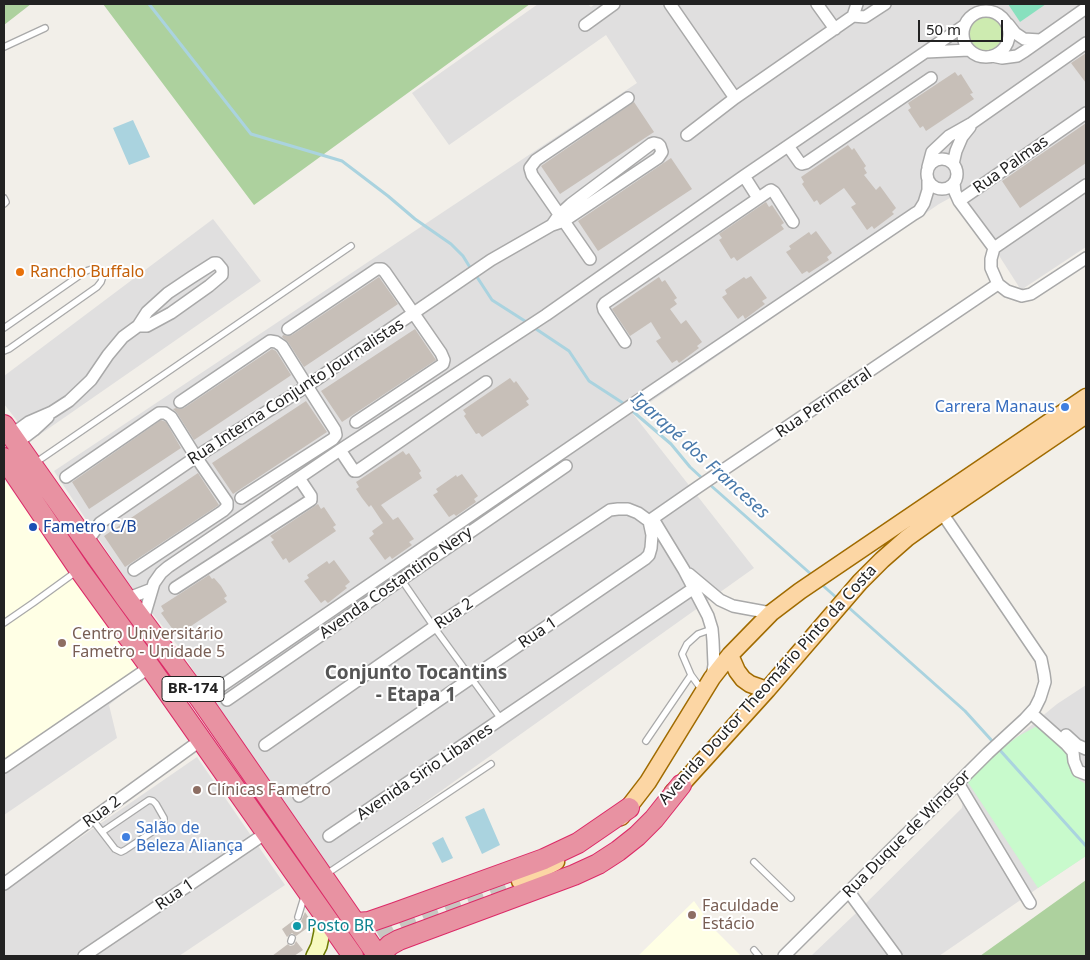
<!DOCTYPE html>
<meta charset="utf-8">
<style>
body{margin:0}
#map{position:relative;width:1090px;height:960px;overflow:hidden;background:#f2efe9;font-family:"Noto Sans",sans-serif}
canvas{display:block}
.frame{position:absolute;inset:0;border:5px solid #222;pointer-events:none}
.scale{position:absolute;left:918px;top:20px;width:85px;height:22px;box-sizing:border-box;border:2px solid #222;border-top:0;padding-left:6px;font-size:15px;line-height:18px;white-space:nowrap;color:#222;-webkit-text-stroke:4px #fff;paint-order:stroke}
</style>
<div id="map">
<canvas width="1090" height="960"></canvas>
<div class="frame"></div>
<div class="scale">50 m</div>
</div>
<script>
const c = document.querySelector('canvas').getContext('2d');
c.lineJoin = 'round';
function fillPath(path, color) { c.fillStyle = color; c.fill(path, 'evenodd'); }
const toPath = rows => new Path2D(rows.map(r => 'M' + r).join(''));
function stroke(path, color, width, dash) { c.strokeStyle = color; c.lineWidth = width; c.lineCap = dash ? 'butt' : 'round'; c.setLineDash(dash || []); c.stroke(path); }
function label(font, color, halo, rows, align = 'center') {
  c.font = font + ' "Noto Sans",sans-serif'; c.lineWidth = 4; c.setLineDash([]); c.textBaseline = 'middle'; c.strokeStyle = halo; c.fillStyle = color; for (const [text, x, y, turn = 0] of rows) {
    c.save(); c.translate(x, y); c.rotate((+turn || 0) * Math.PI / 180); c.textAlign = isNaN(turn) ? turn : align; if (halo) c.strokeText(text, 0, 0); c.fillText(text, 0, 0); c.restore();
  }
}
fillPath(toPath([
 [538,4,588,4,591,7,595,4,1086,4,1086,247,1021,290,959,193,939,204,633,414,754,568,330,870,213,702,178,646,126,580,54,471,637,83,606,35,449,145,412,93],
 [213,219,261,281,32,440,4,404,4,376],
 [145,676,109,705,117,738,4,815,4,762],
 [1086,685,1086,856,1038,888,939,956,811,956,854,915,962,808,965,778,1017,737,1057,704],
 [197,757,285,885,179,956,4,956,4,890]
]), '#e0dfdf');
fillPath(toPath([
 [6,482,139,669,4,762,4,484],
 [694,901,714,929,741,956,638,956]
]), '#ffffe5');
fillPath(toPath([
 '967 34a20 20 0 1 1 40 0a20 20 0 1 1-40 0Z'
]), '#cdebb0');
fillPath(toPath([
 [4,4,31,4,4,25],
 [103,4,530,4,254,205],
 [1086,880,1086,956,980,956]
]), '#add19e');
fillPath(toPath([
 [1045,725,1075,749,1076,772,1079,780,1086,784,1086,856,1038,888,965,778,1017,737,1037,726]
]), '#c8facc');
fillPath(toPath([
 [1008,4,1046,4,1020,22]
]), '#88e0be');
fillPath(toPath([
 [133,120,150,157,129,165,113,128],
 [484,808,500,845,482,854,465,817],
 [443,837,453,858,442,863,432,843]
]), '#aad3df');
stroke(toPath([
 [149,4,251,134,342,161,388,196,415,219,451,244,463,256,471,269],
 [475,274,492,300,528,323],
 [533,327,569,351,589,381,626,405],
 [630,409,671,444,690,467,703,479],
 [708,483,812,575],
 [820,583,838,599],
 [847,606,965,711,994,743],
 [998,748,1086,846]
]), '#aad3df', 3);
fillPath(toPath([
 [1086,53,1086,83,1071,63],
 [955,72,958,76,961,74,973,93,970,94,974,99,926,131,923,126,920,128,908,110,911,108,908,103],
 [634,102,654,132,560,194,541,166],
 [1086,123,1086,163,1020,208,1002,181],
 [848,145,852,150,854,148,866,166,864,168,867,173,864,175,876,190,880,186,896,208,892,212,894,214,874,229,872,226,867,230,851,207,856,204,844,188,820,205,817,200,814,202,802,184,804,182,801,177],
 [671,158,692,189,598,251,578,221],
 [766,202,769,207,772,205,784,223,781,225,784,229,737,261,734,257,731,259,719,240,722,238,719,234],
 [816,231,832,253,827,257,829,260,809,273,807,271,802,274,786,252,791,249,789,246,809,232,811,235],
 [751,276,767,298,762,301,765,304,745,319,743,315,738,319,722,297,727,294,725,290,744,277,746,279],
 [379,277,398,304,304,367,288,342,282,337,283,335,288,336,292,335],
 [659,277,662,282,665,280,677,298,674,300,677,304,670,309,681,324,686,320,702,342,697,346,699,348,679,363,677,360,672,363,656,341,661,338,651,322,630,336,612,309],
 [415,329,436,360,342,422,321,391],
 [272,349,276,351,291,375,290,376,194,440,177,413,173,409,176,408,180,409,184,408],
 [510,378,514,383,516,381,529,399,526,401,529,405,482,437,479,433,476,434,464,416,466,414,463,410],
 [306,401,327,432,233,494,212,463],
 [161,420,166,422,181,448,89,509,72,482],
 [403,451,406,455,409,453,421,471,419,473,422,478,381,505,393,520,398,517,414,539,409,542,412,545,392,559,390,556,385,560,369,538,374,534,372,531,383,523,371,505,369,507,362,498,356,489,359,487,356,482],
 [198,473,219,505,125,567,104,536],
 [462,474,478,496,474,499,476,502,456,516,454,514,449,517,433,495,438,492,436,489,456,475,457,477],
 [318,504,321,509,324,507,336,525,333,527,336,531,289,563,286,558,283,560,271,542,274,540,270,536],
 [334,560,350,582,345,586,347,588,328,603,325,600,321,603,304,581,309,578,307,575,327,561,329,564],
 [209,575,212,579,214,578,221,586,227,596,224,598,227,602,179,634,177,629,174,631,161,613,164,611,161,606],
 [305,912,313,924,296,936,292,933,287,937,282,929,294,920,297,922,301,921],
 [296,941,303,950,294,956,272,956,288,944,290,946,294,945]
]), '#c7bfb8');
stroke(toPath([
 [358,948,403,925,432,913,520,881]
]), '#c8c6c1', 16, [16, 8]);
const lane = toPath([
 [4,47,45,28],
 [4,198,6,202,4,204],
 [4,328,86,271,92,269,97,270,101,274,102,279,101,282,97,287,9,349,4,351],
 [35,463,351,246],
 [401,579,434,627,501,719],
 [4,623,33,603,77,571],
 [702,690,691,675,682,654,687,644,698,634,712,629],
 [646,741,691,675],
 [92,819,115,849,121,852,125,850,161,826,164,822,164,818,156,804,153,801,149,800,102,832],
 [754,862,791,898],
 [325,875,491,764],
 [298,917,305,894],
 [291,941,292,938],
 [754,950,759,956]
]);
const street = toPath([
 [670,4,735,98],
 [817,4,835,29],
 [857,4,853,16,865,17,885,4],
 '963 34a23 23 0 1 1 46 0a23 23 0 1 1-46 0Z',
 [1008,24,1015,33,1024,39,1040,40],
 [585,25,614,4],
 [926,52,969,50],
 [992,56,1002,58,1017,56,1025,51,1086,8],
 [687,135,735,98,853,16],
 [788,146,800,163,802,164,806,163,931,78],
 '927 174a15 15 0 1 1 30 0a15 15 0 1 1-30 0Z',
 [953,164,956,151,962,137,970,127],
 [928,167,932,152,949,136,972,123,1086,43],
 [744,176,758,198],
 [954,183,955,192,959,201,994,248,991,259,991,268,998,284,1007,291,1022,296,1031,294,1086,258],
 [959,201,1086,113],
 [994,248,1086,185],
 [590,259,532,175,530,168,536,160,628,98],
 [288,329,377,269,382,269,385,272,441,353,444,360,443,364,356,422],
 [625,342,604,310,603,306,605,303,769,191,771,190,774,192,793,222],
 [180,402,270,341,276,342,282,346,307,386,335,430,336,435,333,439,241,498],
 [11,435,29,422,52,412,69,401,91,380,108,355,123,337,138,326,147,326,171,313,209,286,222,275,222,269,217,263,214,263,192,277,168,293,147,312,138,326],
 [17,443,34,430,48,417],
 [340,450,354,471,357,471,486,382],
 [66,477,159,413,165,413,171,417,196,457,227,502,227,507,223,511,134,570],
 [653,519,684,570,708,616,712,629,713,641,714,665,712,677],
 [649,521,698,487,998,284],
 [87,542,100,523,196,457,307,386,491,260,552,225,564,221,658,158,662,152,660,146,658,144,654,143,651,144,571,204,559,215,552,225],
 [689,574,720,600,733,606,771,613],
 [175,588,311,500,311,496,299,478],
 [126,599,152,589],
 [143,620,154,583,161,573,168,567,340,450,546,315,744,176,965,25],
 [201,700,636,402,914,214,919,211,924,203,928,190,928,181],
 [227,700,566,466],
 [1031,713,1066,744,1073,752,1074,761,1078,771,1086,774],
 [1066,735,1077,745,1086,749],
 [265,745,434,627,610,510,618,509,628,509,638,513,649,521],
 [4,767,150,667],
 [958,783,1030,903],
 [299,796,645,559,649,555,651,548,652,535,649,521],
 [329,836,694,588],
 [4,884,92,819,201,740],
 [849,892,896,956],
 [84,956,266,833],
 [784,956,988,753,1025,719,1035,708,1040,698,1045,682,1044,674,1041,659,942,513]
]);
const secondary = toPath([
 [314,956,319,946,322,932,322,912]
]);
const primary = toPath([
 [730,655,737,671,743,679,750,684,767,690],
 [673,792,681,785,767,690,860,582,882,560,907,538,942,513,1086,415],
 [621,817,648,782,712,678,730,655,771,613,800,591,1086,397],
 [520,881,556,862]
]);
const highway = toPath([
 [4,425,125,597,201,700,378,956],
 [4,458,79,569,150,667,353,956],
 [356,923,369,922,395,913,544,859,578,843,629,808],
 [381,956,383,952,390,945,399,940,574,875,598,864,618,851,637,836,654,819,681,785]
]);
stroke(lane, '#a9a9a9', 8);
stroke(street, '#a9a9a9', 14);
stroke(secondary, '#707d05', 18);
stroke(primary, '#a06b00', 19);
stroke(highway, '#dc2a67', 22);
stroke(lane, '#fff', 5.5);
stroke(street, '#fff', 11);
stroke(secondary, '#f7fabf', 15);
stroke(primary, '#fcd6a4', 16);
stroke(highway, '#e892a2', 20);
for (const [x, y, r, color] of [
 [20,272,5,"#e8710a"],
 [1065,407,5,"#3f7fe0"],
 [33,527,5,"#1a4fb4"],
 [62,643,5,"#8d6e63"],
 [197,790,5,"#8d6e63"],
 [126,837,5,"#3f7fe0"],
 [692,915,5,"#8d6e63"],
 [297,926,5,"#0f9aa8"]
]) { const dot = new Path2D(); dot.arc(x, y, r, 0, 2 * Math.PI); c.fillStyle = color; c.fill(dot); stroke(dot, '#fff', 2); }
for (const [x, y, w] of [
 [193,689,62]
]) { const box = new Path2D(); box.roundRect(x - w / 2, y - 12.5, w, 25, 4); c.fillStyle = '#fff'; c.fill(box); stroke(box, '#222', 1); }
label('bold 15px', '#222', null, [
 ["BR-174",193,689]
]);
label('16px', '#222', '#fff', [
 ["Rua Palmas",1011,165,-35],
 ["Rua Interna Conjunto Journalistas",296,392,-33],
 ["Rua Perimetral",824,403,-34],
 ["Avenda Costantino Nery",396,583,-35],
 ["Rua 2",454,614,-34],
 ["Rua 1",538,633,-34],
 ["Avenida Doutor Theomário Pinto da Costa",768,685,-48],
 ["Avenida Sirio Libanes",425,772,-34],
 ["Rua 2",102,812,-36],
 ["Rua Duque de Windsor",907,834,-45],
 ["Rua 1",175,895,-34]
]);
label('16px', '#c56008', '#fff', [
 ["Rancho Buffalo",30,272]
], 'left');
label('16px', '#366cbe', '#fff', [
 ["Carrera Manaus",1055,407],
 ["Salão de",136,828,"left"],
 ["Beleza Aliança",136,846,"left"]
], 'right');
label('16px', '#164399', '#fff', [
 ["Fametro C/B",43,527]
], 'left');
label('16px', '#785e54', '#fff', [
 ["Centro Universitário",72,634],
 ["Fametro - Unidade 5",72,652],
 ["Clínicas Fametro",207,790],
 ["Faculdade",702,906],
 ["Estácio",702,924]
], 'left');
label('16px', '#0d838f', '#fff', [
 ["Posto BR",307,926]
], 'left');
label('italic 18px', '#4a7aab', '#fff', [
 ["Igarapé dos Franceses",700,456,42]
]);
label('bold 19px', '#555', '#fff', [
 ["Conjunto Tocantins",416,674],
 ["- Etapa 1",416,696]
]);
</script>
